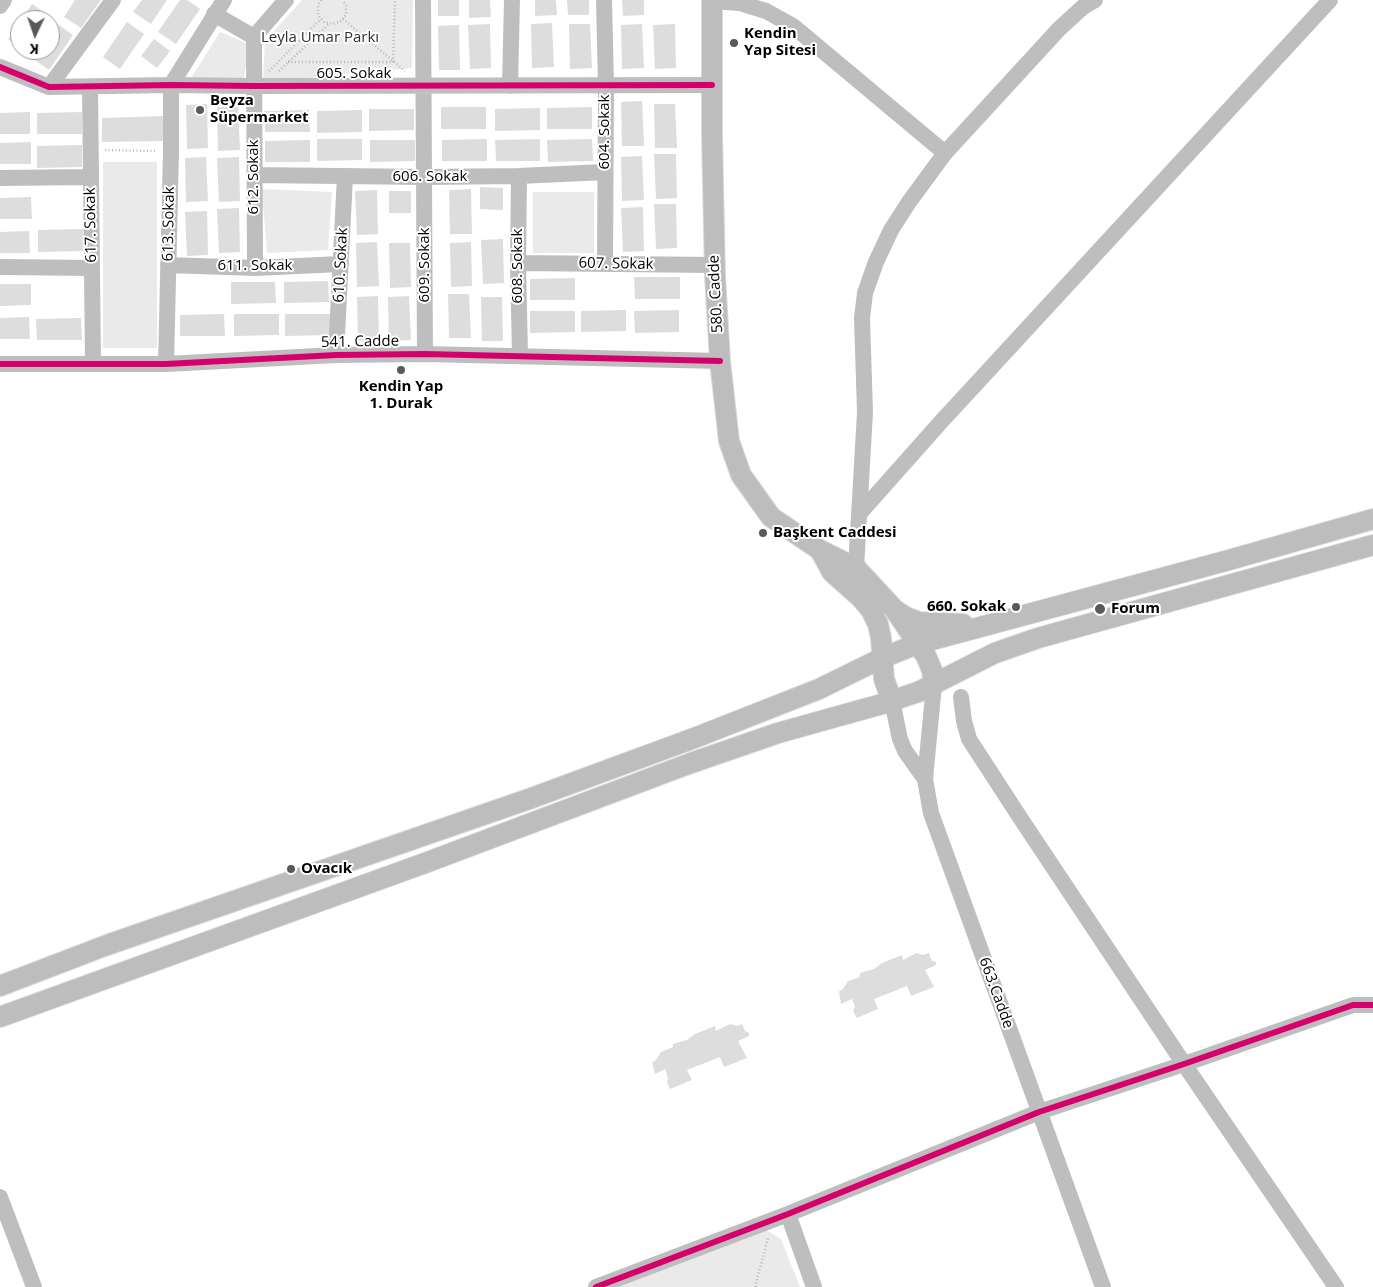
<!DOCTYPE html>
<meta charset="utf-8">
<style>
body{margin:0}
#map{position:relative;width:1373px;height:1287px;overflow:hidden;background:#fff;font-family:"Open Sans",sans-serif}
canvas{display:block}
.north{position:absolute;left:10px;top:10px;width:50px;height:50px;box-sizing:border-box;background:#fff;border:1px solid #999;border-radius:50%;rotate:183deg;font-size:14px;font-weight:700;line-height:20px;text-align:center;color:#000}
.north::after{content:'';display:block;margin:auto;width:18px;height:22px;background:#595959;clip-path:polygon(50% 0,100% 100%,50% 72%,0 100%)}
</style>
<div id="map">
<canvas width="1373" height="1287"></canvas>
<div class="north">K</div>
</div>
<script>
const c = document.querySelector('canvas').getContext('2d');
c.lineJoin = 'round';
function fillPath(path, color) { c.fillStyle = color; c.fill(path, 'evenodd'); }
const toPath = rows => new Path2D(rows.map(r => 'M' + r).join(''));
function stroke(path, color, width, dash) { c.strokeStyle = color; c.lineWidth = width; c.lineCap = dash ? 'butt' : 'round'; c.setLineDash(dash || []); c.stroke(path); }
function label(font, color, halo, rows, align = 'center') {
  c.font = font + ' "Open Sans",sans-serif'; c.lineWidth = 4; c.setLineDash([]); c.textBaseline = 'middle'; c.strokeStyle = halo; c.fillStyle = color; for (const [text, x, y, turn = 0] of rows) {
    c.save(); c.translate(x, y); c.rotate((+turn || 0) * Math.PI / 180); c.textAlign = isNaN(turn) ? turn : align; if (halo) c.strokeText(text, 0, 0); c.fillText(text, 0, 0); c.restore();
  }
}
fillPath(toPath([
 [302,0,413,0,412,68,263,82,265,41],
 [220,32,249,44,244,78,191,78],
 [103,162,157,162,157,348,103,348],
 [262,189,332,192,328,250,267,253],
 [533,192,594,192,594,253,533,253],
 [766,1230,781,1239,800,1287,619,1287]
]), '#eaeaea');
fillPath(toPath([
 [75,0,101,0,81,28,64,17],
 [142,0,167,0,151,24,133,12],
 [180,0,187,0,200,9,176,44,158,32],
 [438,0,459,0,459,16,438,16],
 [469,0,490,0,491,17,469,18],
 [535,0,556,0,557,15,535,16],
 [567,0,589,0,589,15,568,15],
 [622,0,644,0,644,15,623,16],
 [32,4,50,16,47,20,21,20],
 [20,22,20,48,8,39],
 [127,22,144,34,120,69,103,57],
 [56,23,73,35,49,70,32,58,38,50,50,50,50,32],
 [552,23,554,67,532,68,531,24],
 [490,24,491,68,470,69,468,25],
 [569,24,590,24,592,68,570,69],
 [642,24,644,68,622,69,621,25],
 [675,24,676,68,655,69,653,25],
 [459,25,460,70,439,70,438,26],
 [154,39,170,51,157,68,141,56],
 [642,101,644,146,622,146,621,102],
 [207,104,208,148,187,149,186,105],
 [654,104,675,104,677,148,655,148],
 [238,106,240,150,218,151,217,107],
 [441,107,486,107,486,129,441,129],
 [592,107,592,129,547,129,547,108],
 [540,108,540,130,495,131,495,109],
 [369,109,414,109,414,130,369,131],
 [309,110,310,132,265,132,264,111],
 [362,110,362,132,317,133,317,111],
 [30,112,30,134,0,134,0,113],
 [82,112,82,134,37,134,37,113],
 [163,116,163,141,102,142,102,118],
 [317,139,362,139,362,160,317,161],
 [487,139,487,161,442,161,442,140],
 [540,139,540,161,496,161,495,140],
 [592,139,593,161,548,162,547,140],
 [310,140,310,162,265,162,265,141],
 [370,140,415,140,415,161,370,162],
 [31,142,31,164,0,164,0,143],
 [82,145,82,167,37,168,37,146],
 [654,154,676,154,677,198,656,199],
 [642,156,644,200,622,201,621,157],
 [206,157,208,201,186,202,185,158],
 [239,157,240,201,219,202,217,158],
 [480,187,503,188,503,210,480,209],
 [471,189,472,234,450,234,449,190],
 [377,190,378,234,357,235,355,191],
 [389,191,411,191,411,213,389,213],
 [31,197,32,219,0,219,0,198],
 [654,204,676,204,677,248,656,249],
 [643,207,644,251,623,252,621,208],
 [239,208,240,252,219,253,217,209],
 [207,211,208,255,187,256,185,212],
 [83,229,83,251,38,252,38,230],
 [29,231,30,253,0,253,0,232],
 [503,239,504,283,483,284,481,240],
 [377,242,379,286,357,287,356,243],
 [471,242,472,286,451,287,450,243],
 [389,243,410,243,411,287,390,288],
 [634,277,680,277,680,299,635,299],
 [575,278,575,300,530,300,530,279],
 [328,281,329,302,284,303,284,282],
 [231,282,275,282,276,303,231,304],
 [0,284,31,284,31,305,0,306],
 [448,294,469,294,471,338,449,338],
 [378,296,379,340,358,341,357,297],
 [409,296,411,340,389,341,388,297],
 [481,297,502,297,503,341,482,341],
 [626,310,626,331,581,332,581,311],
 [679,310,679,332,635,333,634,311],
 [530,311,575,311,575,332,530,333],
 [224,314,225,336,180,336,180,315],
 [234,314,279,314,279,335,234,336],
 [285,314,330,314,330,335,285,336],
 [29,317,30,339,0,339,0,318],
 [81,318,82,340,37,340,36,319],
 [916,953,923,955,929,953,932,961,936,962,936,965,925,970,934,987,911,996,907,986,874,999,878,1009,857,1018,853,1011,855,1007,852,999,841,1004,839,991,842,990,848,981,860,977,860,973,874,969,882,963,902,955,903,960],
 [730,1024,737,1026,742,1024,745,1031,749,1033,749,1036,738,1041,747,1058,724,1067,720,1057,687,1070,692,1080,670,1089,667,1082,668,1078,665,1069,655,1074,652,1062,655,1061,661,1052,673,1047,673,1044,687,1040,695,1034,715,1026,716,1031]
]), '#ddd');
const major = toPath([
 [712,0,712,135,715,276,720,361,729,441,741,475,771,517,820,550,856,568,895,610,926,656,932,670,934,685],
 [820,550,832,572,861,598,871,610,878,624,881,638,884,679,892,701],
 [895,610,906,617,919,622,963,624],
 [0,986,107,945,529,799,697,737,819,689,882,658,917,644,1229,560,1373,519],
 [0,1017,425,863,691,763,778,733,882,704,918,692,995,653,1038,638,1373,545]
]);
stroke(major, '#dbdbdb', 22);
stroke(toPath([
 [321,0,318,5,318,15,324,22,333,24,340,22,346,15,346,6,343,0],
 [343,19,405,71],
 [288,62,393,62,395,0],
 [269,71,321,19],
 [279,71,329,24],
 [105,150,157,151],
 [755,1287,768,1238]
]), '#b8b8b8', 2.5, [1, 2.5]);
stroke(toPath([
 [423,0,425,354],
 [604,0,606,85,605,264],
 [712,1,740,3,766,11,793,26,945,153],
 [0,6,4,0],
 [214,14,254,37],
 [0,67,49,87,171,85,254,86,712,85],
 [510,86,512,0],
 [49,87,113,0],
 [90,87,93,363],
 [254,175,425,177,519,176,605,172],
 [519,176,518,263,520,355],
 [0,178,91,177],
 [518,263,714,265],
 [168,265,255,268,341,264],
 [0,267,92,268],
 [255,268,254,37,286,0],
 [336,355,345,176],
 [0,364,166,364,336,355,425,354,720,361],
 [166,364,171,151,171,85,224,0],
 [860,513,939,424,1330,0],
 [856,568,865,412,862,318,865,293,876,262,891,230,909,202,945,153,1059,29,1083,7,1095,0],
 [961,697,964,721,969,739,1019,816,1184,1064,1336,1287],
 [892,701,900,739,905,751,925,779,931,813,1103,1287],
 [925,779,934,685],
 [0,1197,34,1287],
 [788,1214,814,1287],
 [596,1287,788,1214,1039,1112,1184,1064,1353,1005,1373,1005]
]), '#bebebe', 16);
stroke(major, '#bdbdbd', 20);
stroke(toPath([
 [0,67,49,87,171,85,254,86,712,85],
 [0,364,166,364,336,355,425,354,720,361],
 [596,1287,788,1214,1039,1112,1184,1064,1353,1005,1373,1005]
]), '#d6006c', 6);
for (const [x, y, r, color] of [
 [734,43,5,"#595959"],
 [200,110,5,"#595959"],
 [401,370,5,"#595959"],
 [763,533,5,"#595959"],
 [1016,607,5,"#595959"],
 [1100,609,6,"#595959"],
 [291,869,5,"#595959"]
]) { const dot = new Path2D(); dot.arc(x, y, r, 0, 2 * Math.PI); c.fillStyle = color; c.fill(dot); stroke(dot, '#fff', 2); }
label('bold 15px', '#000', '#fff', [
 ["Kendin",744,34],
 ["Yap Sitesi",744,51],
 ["Beyza",210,101],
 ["Süpermarket",210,118],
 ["Kendin Yap",401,387,"center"],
 ["1. Durak",401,404,"center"],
 ["Başkent Caddesi",773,533],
 ["660. Sokak",1006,607,"right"],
 ["Forum",1111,609],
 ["Ovacık",301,869]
], 'left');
label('15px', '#303030', '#fff', [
 ["Leyla Umar Parkı",320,38]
]);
label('15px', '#000', '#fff', [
 ["605. Sokak",354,74],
 ["604. Sokak",605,132,-90],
 ["612. Sokak",254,177,-90],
 ["606. Sokak",430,177],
 ["613. Sokak",169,224,-89],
 ["617. Sokak",91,225,-91],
 ["607. Sokak",616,264,1],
 ["610. Sokak",341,265,-87],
 ["609. Sokak",425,265,-90],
 ["611. Sokak",255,266],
 ["608. Sokak",518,266,-90],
 ["580. Cadde",716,294,-93],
 ["541. Cadde",360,342,-1],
 ["663.Cadde",996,993,70]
]);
</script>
